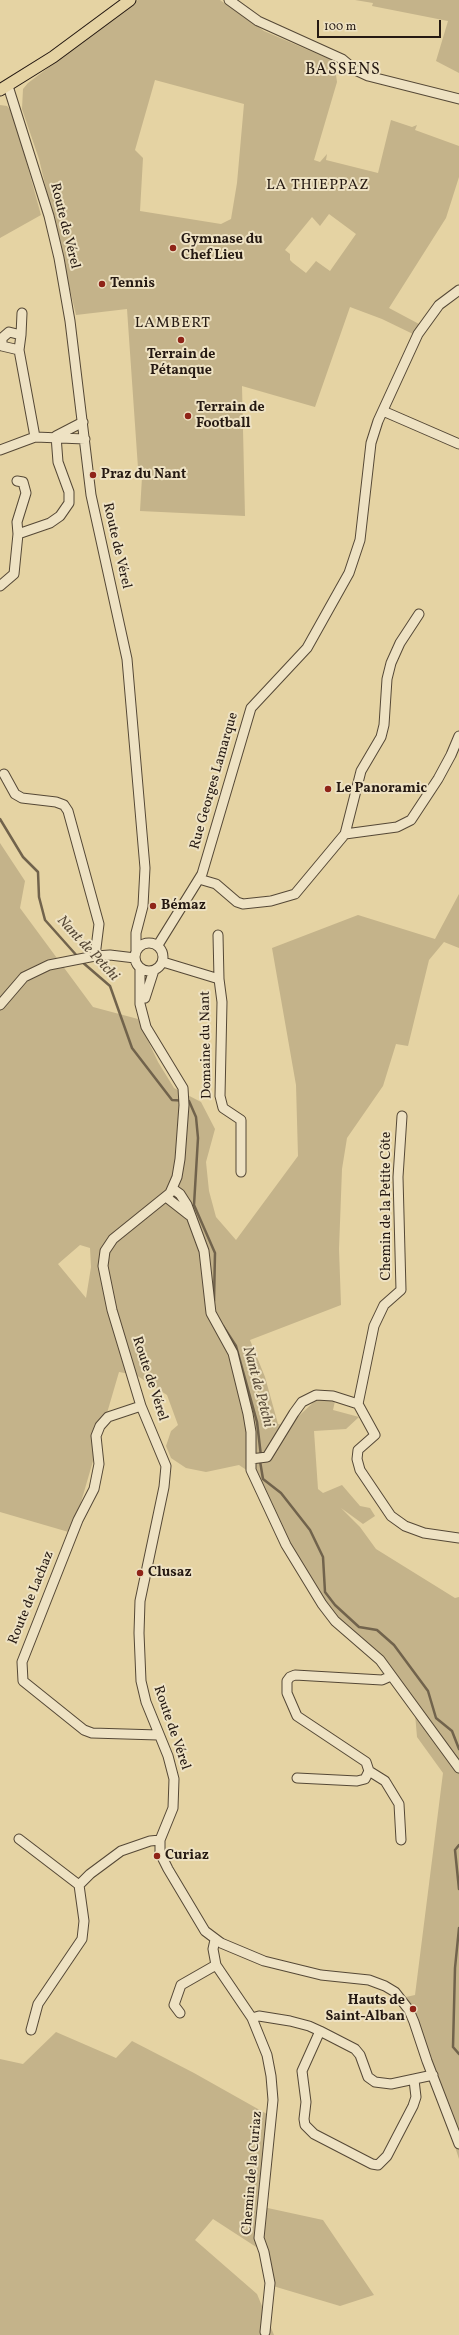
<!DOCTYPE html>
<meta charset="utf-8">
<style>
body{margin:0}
#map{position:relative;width:459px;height:2335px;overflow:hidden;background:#e5d3a3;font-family:Vollkorn,serif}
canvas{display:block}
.scale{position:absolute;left:317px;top:20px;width:124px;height:18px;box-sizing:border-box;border:2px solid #251912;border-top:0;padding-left:5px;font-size:12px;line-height:14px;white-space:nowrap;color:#251912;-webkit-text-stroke:3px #eee2c3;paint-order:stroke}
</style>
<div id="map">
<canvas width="459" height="2335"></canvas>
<div class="scale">100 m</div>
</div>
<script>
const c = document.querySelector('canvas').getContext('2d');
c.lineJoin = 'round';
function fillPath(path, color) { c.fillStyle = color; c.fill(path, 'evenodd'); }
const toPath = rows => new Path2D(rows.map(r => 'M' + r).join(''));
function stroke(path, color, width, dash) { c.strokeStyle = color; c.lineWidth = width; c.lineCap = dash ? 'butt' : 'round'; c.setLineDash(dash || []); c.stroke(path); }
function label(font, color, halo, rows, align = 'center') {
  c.font = font + ' Vollkorn,serif'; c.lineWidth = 4; c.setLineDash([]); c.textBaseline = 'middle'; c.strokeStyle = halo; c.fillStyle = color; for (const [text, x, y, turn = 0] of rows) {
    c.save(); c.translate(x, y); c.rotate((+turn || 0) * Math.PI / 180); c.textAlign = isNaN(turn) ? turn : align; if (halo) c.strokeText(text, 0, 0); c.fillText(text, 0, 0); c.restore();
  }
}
fillPath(toPath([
 [138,0,220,0,264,31,334,61,337,82,314,160,320,162,327,154,326,160,378,173,391,120,412,127,417,125,415,130,459,146,459,177,446,218,389,308,419,324,413,334,382,319,350,307,315,407,242,386,245,516,140,511,142,477,138,468,127,309,76,315,39,159,22,109,23,89,28,83],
 [155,80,244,104,237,183,231,219,221,224,140,211,143,158,135,150],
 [329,214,356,234,330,271,316,261,306,273,293,263,290,260,290,254,285,250,312,217,320,226],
 [355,0,459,0,459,73,436,61,448,21,372,6,373,3],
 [0,105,7,106,13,113,41,215,0,238],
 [0,843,25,881,20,908,93,1007,138,1019,158,1062,174,1088,201,1102,215,1129,206,1162,209,1191,216,1217,236,1240,298,1156,296,1085,272,948,358,915,435,939,459,894,459,948,444,942,429,960,408,1046,396,1044,383,1086,347,1138,342,1169,339,1249,341,1305,250,1340,265,1377,278,1424,288,1426,317,1399,335,1401,333,1410,359,1417,346,1429,314,1431,318,1489,323,1493,342,1485,360,1506,370,1508,375,1516,363,1524,341,1508,360,1527,376,1549,455,1598,459,1597,459,2290,459,2159,406,1997,415,1995,443,1773,417,1737,414,1702,369,1647,332,1612,294,1551,257,1477,239,1465,206,1472,186,1468,171,1458,166,1446,171,1431,178,1425,167,1395,136,1375,119,1372,72,1533,0,1512],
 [80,1245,90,1248,91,1267,86,1298,58,1264],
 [56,2032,116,2058,132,2041,194,2073,274,2118,263,2207,323,2220,374,2295,340,2306,273,2286,267,2254,213,2219,195,2240,257,2294,274,2335,0,2335,0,2059,23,2064]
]), '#c4b38a');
stroke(toPath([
 [0,819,23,857,38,872,39,897,45,920,78,957],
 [81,961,110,986,132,1048,172,1100,189,1101,196,1117,198,1138,194,1205,215,1253,214,1301],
 [223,1326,236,1346,257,1422,261,1456],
 [260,1461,263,1479,281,1493,310,1530,323,1557,325,1592,335,1605,359,1627,377,1630,394,1645,428,1691,436,1718,452,1731,459,1749],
 [459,1845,455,1850,459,1889],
 [459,1928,455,1968,453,2047,459,2054]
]), '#71634c', 2.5);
const minor = toPath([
 [229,0,258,21,342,59,355,70,368,76,459,99],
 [8,86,49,216,59,258,70,321,91,495,127,659,145,868,143,906,136,933,136,950],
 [21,335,22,313],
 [19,350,2,346,2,338,9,332,21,335,19,350,35,437],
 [383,411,459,444],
 [56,436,83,422],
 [0,450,35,437,85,439],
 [18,534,50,523,60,516,69,503,69,492,58,462,56,436],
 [0,586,14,574,18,534,17,522,26,493,23,482,17,481],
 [4,774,15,794,22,798,56,802,64,805,68,811,99,924,95,956],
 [345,834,361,771,381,737,384,725,387,679,391,663,400,643,419,614],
 [199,879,216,884,237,902,243,904,271,901,295,894,345,834,397,827,411,820,438,779,451,755,459,736],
 [218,935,219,979,222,1002,220,1096,223,1108,241,1120,241,1172],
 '135 957a14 14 0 1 1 28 0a14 14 0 1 1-28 0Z',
 [158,945,202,874,251,708,307,648,349,573,360,540,371,443,378,421,418,334,439,305,459,290],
 [163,962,219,979],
 [140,968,140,1004,146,1027,183,1088,184,1105,180,1159,177,1177,170,1193,113,1239,105,1251,103,1266,112,1310,141,1406,166,1466,164,1487,140,1601,139,1633,141,1681,146,1702,168,1756,174,1779,173,1808,160,1840,160,1853,168,1869,205,1931,221,1943,264,1961,321,1975,369,1980,385,1986,395,1992,409,2010,414,2022,427,2061,459,2144],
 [145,998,154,970],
 [0,1005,24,977,49,965,95,956,110,955,135,958],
 [173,1189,180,1194,187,1205,204,1251,211,1313,233,1353,248,1414,251,1432,251,1470,286,1545,322,1604,335,1621,380,1660,459,1768],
 [166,1197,189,1215],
 [358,1404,374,1326,384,1305,401,1290,398,1177,402,1116],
 [141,1406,108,1417,100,1426,96,1436,99,1464,94,1489,78,1520,22,1662,23,1681,84,1730,92,1733,158,1735],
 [251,1459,267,1457,294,1413,302,1402,316,1395,333,1396,358,1404,375,1435,358,1450,357,1459,360,1470,391,1516,405,1526,424,1533,459,1538],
 [369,1771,385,1781,399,1804,401,1840],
 [297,1778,357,1781,365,1779,369,1771,366,1762,297,1716,287,1693,287,1681,290,1677,295,1675,382,1680,391,1676],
 [19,1839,79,1885],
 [215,1940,213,1949,216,1965,252,2018,267,2055,271,2076,273,2100,259,2238,264,2252,270,2283,265,2332],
 [180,2013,174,2005,181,1985,216,1965],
 [252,2018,259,2016,290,2021,309,2026,320,2031,355,2049,360,2055,368,2077,375,2082,391,2084,433,2075],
 [31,2030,38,2004,82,1939,84,1921,79,1885,90,1874,121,1851,150,1841,160,1840],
 [320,2031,302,2071,306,2102,304,2119,305,2125,314,2134,372,2164,378,2165,387,2156,413,2106,416,2097,414,2080]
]);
const major = toPath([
 [0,90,53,57,130,0]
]);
stroke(minor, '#554836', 11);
stroke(major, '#251912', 13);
stroke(minor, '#eee2c3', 9);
stroke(major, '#e5d3a3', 11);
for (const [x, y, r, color] of [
 [173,248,4,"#8f2418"],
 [102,284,4,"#8f2418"],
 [181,340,4,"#8f2418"],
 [188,416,4,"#8f2418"],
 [93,475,4,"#8f2418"],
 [328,789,4,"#8f2418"],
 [153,906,4,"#8f2418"],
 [140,1573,4,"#8f2418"],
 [157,1856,4,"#8f2418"],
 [413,2009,4,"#8f2418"]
]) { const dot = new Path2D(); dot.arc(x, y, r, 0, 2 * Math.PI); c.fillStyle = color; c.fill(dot); stroke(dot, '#eee2c3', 1.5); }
label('14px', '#251912', '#eee2c3', [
 ["Route de Vérel",64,226,76],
 ["Route de Vérel",116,546,77],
 ["Rue Georges Lamarque",215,781,-74],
 ["Domaine du Nant",207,1045,-91],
 ["Chemin de la Petite Côte",387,1206,-90],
 ["Route de Vérel",149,1379,72],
 ["Route de Lachaz",32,1598,-68],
 ["Route de Vérel",171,1728,71],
 ["Chemin de la Curiaz",253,2173,-85]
]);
label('bold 14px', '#251912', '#eee2c3', [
 ["Gymnase du",181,240],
 ["Chef Lieu",181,256],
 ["Tennis",110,284],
 ["Terrain de",181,355,"center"],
 ["Pétanque",181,371,"center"],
 ["Terrain de",196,408],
 ["Football",196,424],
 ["Praz du Nant",101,475],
 ["Le Panoramic",336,789],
 ["Bémaz",161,906],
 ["Clusaz",148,1573],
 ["Curiaz",165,1856],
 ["Hauts de",405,2001,"right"],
 ["Saint-Alban",405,2017,"right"]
], 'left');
c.letterSpacing = '1px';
label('15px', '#251912', '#eee2c3', [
 ["LA THIEPPAZ",318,186],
 ["LAMBERT",173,324]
]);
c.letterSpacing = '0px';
label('italic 15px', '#584a38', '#eee2c3', [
 ["Nant de Petchi",87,949,47],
 ["Nant de Petchi",257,1387,75]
]);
c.letterSpacing = '1px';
label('16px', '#251912', '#eee2c3', [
 ["BASSENS",343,71]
]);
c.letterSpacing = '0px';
</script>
